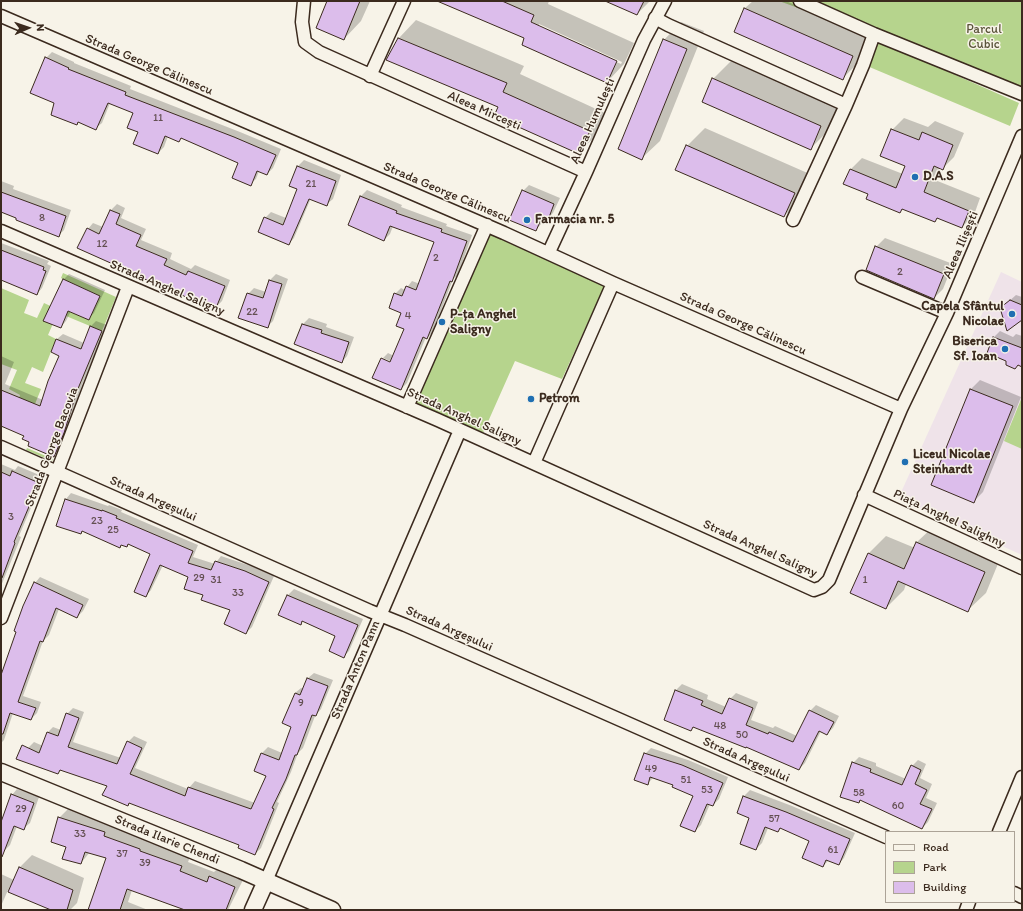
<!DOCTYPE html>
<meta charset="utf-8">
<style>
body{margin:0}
#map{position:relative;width:1023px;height:911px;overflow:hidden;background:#f7f3e8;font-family:Itim,sans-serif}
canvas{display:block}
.frame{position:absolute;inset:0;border:2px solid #3b2a1e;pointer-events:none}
.legend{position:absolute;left:885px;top:831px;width:130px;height:72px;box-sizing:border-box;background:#f7f3e8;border:1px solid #aca397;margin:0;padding:5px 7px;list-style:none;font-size:12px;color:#3b2a1e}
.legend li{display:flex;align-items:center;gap:8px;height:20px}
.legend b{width:20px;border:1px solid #aca397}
.north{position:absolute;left:8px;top:8px;width:40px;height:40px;-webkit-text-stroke:3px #f7f3e8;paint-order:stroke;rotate:88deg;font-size:11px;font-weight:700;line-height:16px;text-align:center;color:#3b2a1e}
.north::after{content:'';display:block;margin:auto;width:14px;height:18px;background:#3b2a1e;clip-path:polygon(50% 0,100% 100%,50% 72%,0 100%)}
</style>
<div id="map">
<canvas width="1023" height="911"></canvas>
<div class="frame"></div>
<ul class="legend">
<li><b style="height:5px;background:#f7f3e8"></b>Road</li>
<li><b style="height:11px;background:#b6d48d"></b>Park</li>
<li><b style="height:11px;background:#dcbdeb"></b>Building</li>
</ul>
<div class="north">N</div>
</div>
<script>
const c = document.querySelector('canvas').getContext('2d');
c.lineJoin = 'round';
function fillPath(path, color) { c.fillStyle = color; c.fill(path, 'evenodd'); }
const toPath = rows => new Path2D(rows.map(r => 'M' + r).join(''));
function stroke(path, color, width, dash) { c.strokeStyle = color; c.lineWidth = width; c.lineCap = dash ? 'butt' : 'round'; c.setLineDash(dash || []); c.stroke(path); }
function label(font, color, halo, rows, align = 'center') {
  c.font = font + ' Itim,sans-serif'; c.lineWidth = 3; c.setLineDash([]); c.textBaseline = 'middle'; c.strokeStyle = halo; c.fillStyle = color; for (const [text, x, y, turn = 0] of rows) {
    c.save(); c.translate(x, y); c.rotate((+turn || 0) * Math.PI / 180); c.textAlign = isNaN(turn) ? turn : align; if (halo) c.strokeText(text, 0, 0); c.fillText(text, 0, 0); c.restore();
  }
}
fillPath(toPath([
 [1001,272,1022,282,1022,555,898,499]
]), '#efe3e9');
fillPath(toPath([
 [779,1,1022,1,1022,90],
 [876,40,1019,103,1010,126,867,66],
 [488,232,605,285,562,379,515,361,483,433,413,402],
 [63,273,116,297,102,331,66,316,68,311,89,320,100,296,61,278],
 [1,288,29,300,24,313,37,318,44,303,59,310,48,335,56,339,43,372,32,367,25,383,41,389,35,404,19,398,20,395,9,389,17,370,1,364],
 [1022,397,1022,449,1004,441],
 [27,448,53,459,52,461,26,450]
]), '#b6d48d');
fillPath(toPath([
 [328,1,370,1,361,21,344,39],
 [440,1,549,1,548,4,634,43,624,64,607,82,525,38],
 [539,24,622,62,621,64,539,27],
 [608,1,650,1,637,14],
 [753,1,786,1,870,38,860,61,842,79,735,32,745,8],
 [416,20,524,66,520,74,607,114,597,135,579,152,499,107,388,59,399,38],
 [681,22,704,31,660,141,642,158,664,40],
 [52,52,74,62,74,63,131,86,130,89,240,132,281,149,273,168,267,174,259,171,256,179,250,184,239,163,182,138,179,140,168,136,164,147,158,153,139,131,134,113,110,103,102,123,96,128,79,121,76,124,56,102,46,58],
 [731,61,838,108,828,131,810,149,713,79],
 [904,118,928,127,935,121,964,133,954,157,942,169,940,168,935,180,980,198,974,215,962,227,939,217,935,221,904,208,900,212,869,194,850,170,862,158,903,174,906,166,892,130],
 [705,128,812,175,802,199,784,216,687,146],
 [304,160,341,175,333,199,327,204,311,198,294,238,289,244,265,218,271,212,286,218,299,189,290,185,298,166],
 [1,181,14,186,13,189,71,210,64,230,58,236,1,211],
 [529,185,560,198,553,213,548,218,545,217,541,224,536,230,523,191],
 [367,190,402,205,401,207,447,224,446,226,472,235,458,275,453,279,433,332,427,338,426,337,407,383,401,389,382,359,388,353,394,356,405,329,402,313,395,294,401,288,405,290,412,281,420,284,435,241,393,226,390,234,384,240,361,196],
 [383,358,395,363,394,365,383,360],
 [117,204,125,208,121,218,146,229,141,240,172,253,170,259,191,269,195,265,230,280,222,301,216,307,88,229,93,223,103,227,111,210],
 [885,238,953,264,943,289,934,298,876,247],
 [1,243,49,261,47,264,51,266,42,288,37,294,1,279],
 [69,274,105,290,94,313,88,319,71,311,66,321,61,327,63,280],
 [276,274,288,279,273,321,267,327,248,294,254,288,266,292,270,280],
 [1016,295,1022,297,1022,319,1007,303],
 [309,318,327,324,326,327,354,337,347,356,342,362,295,344,303,324],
 [96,321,107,325,82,385,69,427,59,450,54,455,31,441,25,435,1,425,1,356,14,362,5,384,43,400,61,355,52,352,57,339,63,334,84,343,91,326],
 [1000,331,1013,337,1016,334,1022,336,1022,366,988,353,994,337],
 [980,380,1021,397,983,492,974,501,932,485,971,389],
 [1,464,15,470,18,466,44,477,19,536,21,537,1,586],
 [71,493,108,506,109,505,122,510,121,512,198,545,193,557,215,564,221,556,251,566,274,576,252,627,246,633,232,610,204,595,190,576,163,565,151,590,146,596,152,553,129,543,126,546,83,531,81,533,66,499],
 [935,525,1002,554,986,593,968,610,906,584,904,590,886,608,852,593,869,553,886,536,915,548,917,542],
 [40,577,89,599,83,611,77,617,59,609,49,635,43,641,23,696,41,702,37,713,31,719,13,713,4,740,1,743,1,676,35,583],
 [294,589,363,619,349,651,343,657,337,635,303,621,300,624,280,615,288,595],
 [314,673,333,680,321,709,315,716,303,748,298,753,291,772,277,802,279,803,261,848,255,854,240,845,130,802,128,805,108,785,62,769,58,773,28,748,34,742,43,746,47,733,53,727,61,730,67,714,73,708,84,712,73,742,121,758,128,742,134,736,147,742,135,768,188,789,195,781,255,803,267,776,255,771,262,753,268,747,282,753,292,727,295,693,301,688,304,689,308,678],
 [682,684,708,695,707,699,726,707,730,699,736,693,758,702,751,720,773,728,775,726,797,736,810,711,816,705,839,716,833,728,827,734,821,731,805,763,799,769,746,746,694,726,691,730,665,719,676,690],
 [651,748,688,760,728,777,719,799,713,805,710,804,701,825,695,831,694,796,675,785,654,777,647,784,645,754],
 [859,757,876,763,876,766,906,779,912,766,918,760,926,764,920,778,932,784,926,798,937,803,928,822,922,828,861,800,858,802,853,763],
 [17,789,39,797,30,823,24,828,17,826,10,845,4,851,1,849,1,825,12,795],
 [750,790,792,806,855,833,844,858,839,864,829,860,823,866,810,841,781,828,778,831,768,828,762,843,756,849,751,817,738,812,744,796],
 [68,809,113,823,112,827,149,840,148,842,190,857,188,862,214,872,219,867,244,878,228,910,188,910,132,890,128,902,148,910,89,910,107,858,90,852,81,863,67,846,59,818],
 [32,855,84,878,77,903,70,910,53,910,8,890,1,906,1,874,14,880,20,867]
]), '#0003');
const building = toPath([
 [327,1,360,1,344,40,316,28,327,1],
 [437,1,502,1,534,15,531,22,617,61,607,83,522,45,524,38,437,1],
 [605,1,644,1,637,15,605,1],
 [744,8,853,56,843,80,734,32,744,8],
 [398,38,507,83,503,92,590,131,579,154,494,116,498,107,386,60,398,38],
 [663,39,687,49,642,160,618,149,663,39],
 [45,57,69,68,68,69,126,92,125,95,234,137,276,155,267,175,257,171,251,186,232,178,238,163,181,138,179,142,165,136,158,154,133,144,138,132,127,128,133,113,108,103,96,130,78,122,77,125,51,115,54,103,30,93,45,57],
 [712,78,821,126,811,150,702,102,712,78],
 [891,129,919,140,922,132,953,145,943,170,934,166,924,192,969,211,962,228,937,218,935,222,902,209,900,213,866,199,868,194,843,184,850,169,896,188,905,166,880,156,891,129],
 [686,145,795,193,784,217,675,170,686,145],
 [297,166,336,181,327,206,309,199,289,245,258,232,264,217,283,225,297,189,289,186,297,166],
 [522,190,554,204,548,220,542,217,536,231,509,220,522,190],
 [1,192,66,216,59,237,16,220,16,218,1,212,1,192],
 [360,196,397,211,396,213,442,229,441,232,467,241,452,282,450,281,427,339,423,337,401,390,372,378,381,358,390,362,404,329,396,326,401,313,389,308,394,293,402,296,406,286,416,290,434,242,390,226,384,241,348,225,360,196],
 [110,210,120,214,116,224,141,235,136,246,167,259,164,265,186,275,188,271,225,286,216,308,186,297,133,274,133,273,77,248,87,228,99,234,110,210],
 [875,246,944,274,934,299,866,270,875,246],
 [1,250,44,267,43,270,46,271,37,295,1,280,1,250],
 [63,279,100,296,89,320,68,311,61,328,43,321,63,279],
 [269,280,282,284,268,328,238,318,247,293,263,298,269,280],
 [1010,300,1022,305,1022,320,1007,331,1000,308,1010,300],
 [302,324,322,330,321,333,349,342,342,363,294,344,302,324],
 [90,326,102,331,77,391,64,433,54,457,28,446,29,442,22,439,24,436,1,426,1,390,40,406,48,381,59,356,51,352,56,339,81,349,90,326],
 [993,337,1022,348,1022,367,1018,365,1015,369,1006,365,1006,361,987,353,993,337],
 [970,389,1013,406,974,503,931,485,970,389],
 [12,471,39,483,14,542,15,543,2,578,1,578,1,472,10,476,12,471],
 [65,499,102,511,102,510,117,516,116,518,193,551,188,563,211,570,215,561,245,571,269,582,246,634,224,624,230,610,201,600,203,595,184,589,188,577,160,565,146,597,134,592,150,554,128,544,127,547,121,545,120,548,82,531,81,534,56,526,65,499],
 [916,542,985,572,968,612,898,581,886,609,850,593,868,553,904,569,916,542],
 [34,582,83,605,77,618,56,608,43,642,40,641,18,702,36,708,31,720,10,713,3,734,1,734,1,675,16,632,14,631,23,606,34,582],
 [287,595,358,625,344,658,329,651,335,636,302,621,301,625,278,615,287,595],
 [307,678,328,686,316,716,312,715,297,755,295,755,286,779,272,808,274,809,255,855,238,848,239,845,129,803,128,806,102,795,107,786,60,770,58,774,16,759,22,745,39,753,47,732,58,736,66,713,79,718,68,747,117,764,127,741,142,748,130,774,185,796,188,787,251,809,266,776,254,771,261,753,279,760,291,727,282,723,295,693,300,695,307,678],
 [675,690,703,701,701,705,722,714,729,698,753,708,746,725,768,734,769,732,793,742,809,710,834,722,827,735,819,731,799,770,746,747,746,748,693,727,691,731,664,720,675,690],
 [644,753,682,765,723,783,713,806,707,804,695,832,680,826,693,796,672,787,673,785,650,777,648,785,634,780,644,753],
 [852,762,871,769,870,772,902,785,911,765,921,770,915,784,927,790,920,804,932,809,922,829,860,800,859,803,840,797,852,762],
 [11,794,34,803,24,830,14,826,2,857,1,857,1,822,11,794],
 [743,796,786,812,850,839,839,865,826,860,823,867,802,858,809,841,780,828,778,832,765,827,756,850,740,844,749,818,737,813,743,796],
 [58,817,105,832,104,836,140,849,140,851,182,866,180,871,207,882,209,876,235,887,226,910,185,910,127,889,120,910,88,910,106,858,85,852,81,864,62,859,66,847,51,842,58,817],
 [19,867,73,890,67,910,51,910,8,892,19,867]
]);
fillPath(building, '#dcbdeb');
stroke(building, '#3b2a1e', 1);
const street = toPath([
 [304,1,302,22,305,42,319,52,586,172],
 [800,1,874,34,1022,94],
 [1,16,504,233,613,283,901,409],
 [655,18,668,25,846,105],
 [370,76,404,1],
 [793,220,846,105,863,65,874,34],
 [1,231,438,420,814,590,822,587,829,580,901,409,947,313,1022,136],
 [549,252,586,172,644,40,665,1],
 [862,277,947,313],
 [407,407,487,225],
 [1,447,370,611,405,625,886,837],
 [534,463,613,283],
 [864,495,1022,568],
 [1,618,128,287],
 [999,832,1022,777],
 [266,881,460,430],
 [1014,893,1022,897],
 [966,910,969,902]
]);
const secondary = toPath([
 [1,772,241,870,332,910],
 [253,910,266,881]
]);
stroke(street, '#3b2a1e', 15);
stroke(secondary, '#3b2a1e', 19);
stroke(street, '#f7f3e8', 12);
stroke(secondary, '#f7f3e8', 16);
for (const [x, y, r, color] of [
 [915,177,4,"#1f6fb2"],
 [527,220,4,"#1f6fb2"],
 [1012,314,4,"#1f6fb2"],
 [442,322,4,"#1f6fb2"],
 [1005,349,4,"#1f6fb2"],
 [531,399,4,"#1f6fb2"],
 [905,462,4,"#1f6fb2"]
]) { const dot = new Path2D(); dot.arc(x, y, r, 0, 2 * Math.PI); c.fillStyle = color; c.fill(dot); stroke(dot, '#f7f3e8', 1.5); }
label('11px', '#634f51', null, [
 ["11",158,118],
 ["21",311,184],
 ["8",42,218],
 ["12",102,244],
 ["2",436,258],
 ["2",900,272],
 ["22",252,312],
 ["4",408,316],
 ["3",11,517],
 ["23",97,521],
 ["25",113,530],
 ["29",199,578],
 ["31",216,580],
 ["1",865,580],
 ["33",238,593],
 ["9",301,703],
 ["48",720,726],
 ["50",742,735],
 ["49",651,769],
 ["51",686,780],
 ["53",707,790],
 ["58",859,793],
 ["60",898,806],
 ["29",21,809],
 ["57",774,819],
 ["33",80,834],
 ["61",833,850],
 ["37",122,854],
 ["39",145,863]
]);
label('13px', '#5a543a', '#f7f3e8', [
 ["Parcul",984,30],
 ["Cubic",984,45]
]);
label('13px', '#3b2a1e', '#f7f3e8', [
 ["Strada George Călinescu",149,65,23],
 ["Aleea Mircești",484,111,24],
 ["Aleea Humulești",593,121,-66],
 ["Strada George Călinescu",447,193,23],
 ["Aleea Ilișești",961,245,-67],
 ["Strada Anghel Saligny",167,288,23],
 ["Strada George Călinescu",743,324,24],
 ["Strada Anghel Saligny",464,417,24],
 ["Strada George Bacovia",52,447,-69],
 ["Strada Argeșului",153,499,24],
 ["Piața Anghel Salighny",949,519,25],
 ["Strada Anghel Saligny",760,549,24],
 ["Strada Argeșului",449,629,24],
 ["Strada Anton Pann",356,670,-67],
 ["Strada Argeșului",746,760,24],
 ["Strada Ilarie Chendi",167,840,22]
]);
label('bold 13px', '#3b2a1e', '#f7f3e8', [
 ["D.A.S",923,177],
 ["Farmacia nr. 5",535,220],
 ["Capela Sfântul",1004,307,"right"],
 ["Nicolae",1004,322,"right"],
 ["P-ța Anghel",450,315],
 ["Saligny",450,330],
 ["Biserica",997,342,"right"],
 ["Sf. Ioan",997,357,"right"],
 ["Petrom",539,399],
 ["Liceul Nicolae",913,455],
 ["Steinhardt",913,470]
], 'left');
</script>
